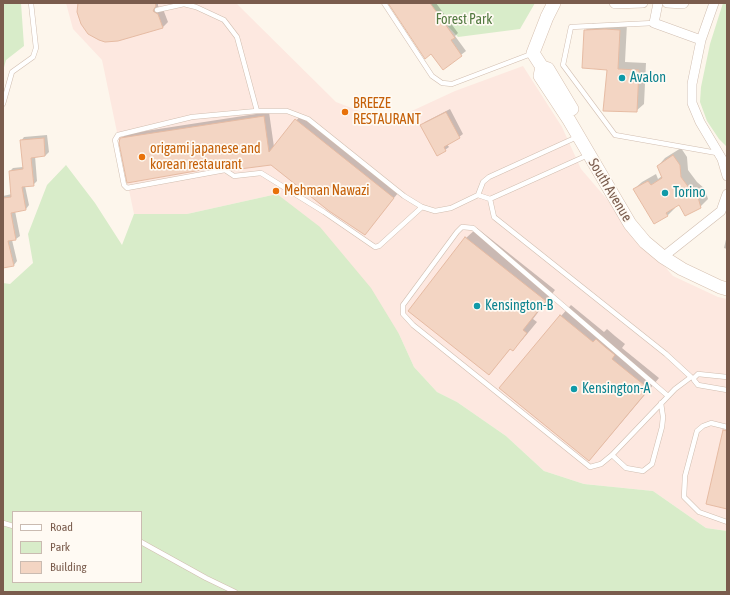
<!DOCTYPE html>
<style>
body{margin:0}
#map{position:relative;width:730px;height:595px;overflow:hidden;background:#fdf6ec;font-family:"Asap Condensed",sans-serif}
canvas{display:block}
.frame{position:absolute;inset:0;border:4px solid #7a5c4d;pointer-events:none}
.legend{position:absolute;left:12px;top:511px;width:130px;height:72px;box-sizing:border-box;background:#fffaf3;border:1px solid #cabbb1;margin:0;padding:5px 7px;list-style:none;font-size:12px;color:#7a5c4d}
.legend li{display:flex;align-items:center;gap:8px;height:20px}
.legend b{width:20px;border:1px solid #cabbb1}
</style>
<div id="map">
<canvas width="730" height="595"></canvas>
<div class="frame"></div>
<ul class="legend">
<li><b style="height:5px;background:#fff"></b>Road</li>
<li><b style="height:11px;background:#d8ecc9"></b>Park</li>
<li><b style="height:11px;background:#f3d5c3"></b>Building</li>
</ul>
</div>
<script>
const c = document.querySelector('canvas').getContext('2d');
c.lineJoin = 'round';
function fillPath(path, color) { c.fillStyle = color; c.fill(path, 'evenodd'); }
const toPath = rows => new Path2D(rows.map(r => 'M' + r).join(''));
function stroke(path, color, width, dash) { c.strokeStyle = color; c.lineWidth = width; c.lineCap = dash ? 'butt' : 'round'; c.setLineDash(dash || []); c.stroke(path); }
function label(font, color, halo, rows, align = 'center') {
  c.font = font + ' "Asap Condensed",sans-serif'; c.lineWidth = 3.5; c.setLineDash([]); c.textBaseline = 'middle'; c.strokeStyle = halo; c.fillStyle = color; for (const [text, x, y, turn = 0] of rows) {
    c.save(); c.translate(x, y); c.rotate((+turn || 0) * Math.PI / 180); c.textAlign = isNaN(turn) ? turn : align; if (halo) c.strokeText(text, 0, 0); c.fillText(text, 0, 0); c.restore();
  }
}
fillPath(toPath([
 [66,3,236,3,336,102,388,122,455,91,523,66,562,127,581,169,673,276,718,297,727,299,727,531,706,528,653,491,584,484,544,471,506,436,457,402,437,392,414,367,399,334,277,194,187,214,134,214,102,60,73,29]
]), '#fde8e0');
fillPath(toPath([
 [3,3,21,3,24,46,6,60,3,71],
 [426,3,535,3,520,29,458,37],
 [723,3,727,3,727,147,719,139,707,121,700,102,701,87,710,44],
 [66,165,95,203,122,245,134,214,187,214,277,194,320,227,371,288,399,334,414,367,437,392,457,402,506,436,544,471,584,484,653,491,706,528,727,531,727,592,3,592,3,283,10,284,33,263,28,234,47,185],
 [13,512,141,512,141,582,13,582]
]), '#d8ecc9');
fillPath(toPath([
 [79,3,158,3,158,6,161,9,163,9,168,22,163,27,118,40],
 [390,3,436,3,458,33,455,36,466,51,443,69],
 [593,23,627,23,625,62,646,63,644,104,636,111,608,69,585,31],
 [450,109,463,134,459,137,447,144,449,147,445,150,421,126,425,122],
 [269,112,274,147,301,115,398,193,365,234,271,164,224,165,121,139,126,134],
 [47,135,49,152,45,156,35,156,37,181,33,185,25,186,29,205,26,209,15,211,20,236,16,239,12,240,17,261,14,265,3,267,3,196,12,194,10,171,13,168,23,167,21,141,24,137],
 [681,148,687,157,688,170,697,182,705,189,708,199,700,207,679,204,674,207,675,208,668,215,654,223,634,189,642,182,656,174,658,179,662,176,658,166,665,158],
 [477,228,555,290,533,319,537,322,523,339,513,349,511,348,489,374,466,238],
 [727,235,727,249,724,248],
 [571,305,604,332,607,329,615,336,625,344,622,348,659,378,599,449,589,460,501,388,561,316]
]), '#0003');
const building = toPath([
 [78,3,155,3,156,6,154,9,153,11,156,13,158,14,163,28,118,41,105,42,99,40,88,34,81,24,77,12,78,3],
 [388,3,430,3,455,38,451,40,462,56,443,70,431,54,425,59,388,3],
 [605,29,620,30,618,69,639,70,637,112,603,111,607,70,582,68,584,30,605,29],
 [446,112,460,138,444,147,446,151,437,156,420,125,446,112],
 [264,116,269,152,295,119,394,198,365,235,329,211,271,165,232,170,224,166,127,183,119,143,120,138,264,116],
 [44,138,45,156,31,158,34,186,22,187,26,210,11,213,16,240,8,241,14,266,3,268,3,198,11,197,9,171,23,169,20,140,44,138],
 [673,155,680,165,681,177,690,189,698,197,701,208,685,216,679,205,666,213,668,216,654,224,633,189,648,181,651,185,662,178,657,166,673,155],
 [465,237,546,301,523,330,527,333,513,351,510,349,489,375,408,311,465,237],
 [560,315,593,342,596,339,605,347,615,355,612,359,649,389,589,461,499,388,560,315],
 [723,430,727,431,727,509,706,504,723,430]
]);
fillPath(building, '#f3d5c3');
stroke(building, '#e6bba3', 1);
const lane = toPath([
 [384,3,432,76,442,83,452,84,531,54],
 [157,10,184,4,196,7,224,20,237,37,257,111],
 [654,23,571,27,563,65,615,135,717,153],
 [3,104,12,72,33,57,36,48,31,3],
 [478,195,490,199,588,155],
 [490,199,494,217,666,354,691,377,693,378],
 [422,207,379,246,375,247,324,212,261,173,234,176,225,170,127,188,124,185,115,140,118,135,192,117,257,111,287,111,308,119,404,196,422,207,435,211,451,208,478,195,483,182,489,177,577,137],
 [694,378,694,380,698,385,727,390],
 [694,378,698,374,727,377],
 [668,396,473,228,462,227,457,232,403,305,403,314,413,325,590,467,601,464,612,455,675,389,691,377],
 [727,427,711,423,703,426,697,431,685,476,684,497,699,512,727,522],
 [612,455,626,468,643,471,652,464,662,427,663,417,661,403],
 [3,523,13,526],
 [141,542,206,578,235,592]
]);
const street = toPath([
 [614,3,615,4,643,3],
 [658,3,654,23,701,40],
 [667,3,683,4,684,3],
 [714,3,701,40,692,84,692,103,700,122,722,159,727,176],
 [668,253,721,211,727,194]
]);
const secondary = toPath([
 [554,3,547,17,533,53,542,67,540,76,569,120,630,224,645,242,663,257,682,269,720,287,727,289],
 [542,67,548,69,572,109]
]);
stroke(lane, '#d1beb0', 5.5);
stroke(street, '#d1beb0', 10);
stroke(secondary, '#d6c0b0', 14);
stroke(lane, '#fff', 4.5);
stroke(street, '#fff', 9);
stroke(secondary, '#fff', 13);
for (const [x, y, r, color] of [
 [622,78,4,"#0f9aa8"],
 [345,112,4,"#e8710a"],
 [142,157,4,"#e8710a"],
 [276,191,4,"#e8710a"],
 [665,193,4,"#0f9aa8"],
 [477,306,4,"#0f9aa8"],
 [574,389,4,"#0f9aa8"]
]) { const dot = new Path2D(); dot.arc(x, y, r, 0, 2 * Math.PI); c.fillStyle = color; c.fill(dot); stroke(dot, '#fffaf3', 1.5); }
label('14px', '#537a41', '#fffaf3', [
 ["Forest Park",464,20]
]);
label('14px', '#0d838f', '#fffaf3', [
 ["Avalon",630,78],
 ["Torino",673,193],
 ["Kensington-B",485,306],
 ["Kensington-A",582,389]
], 'left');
label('14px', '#c56008', '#fffaf3', [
 ["BREEZE",353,104],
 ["RESTAURANT",353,120],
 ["origami japanese and",150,149],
 ["korean restaurant",150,165],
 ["Mehman Nawazi",284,191]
], 'left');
label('14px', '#7a5c4d', '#fffaf3', [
 ["South Avenue",610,190,59]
]);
</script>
